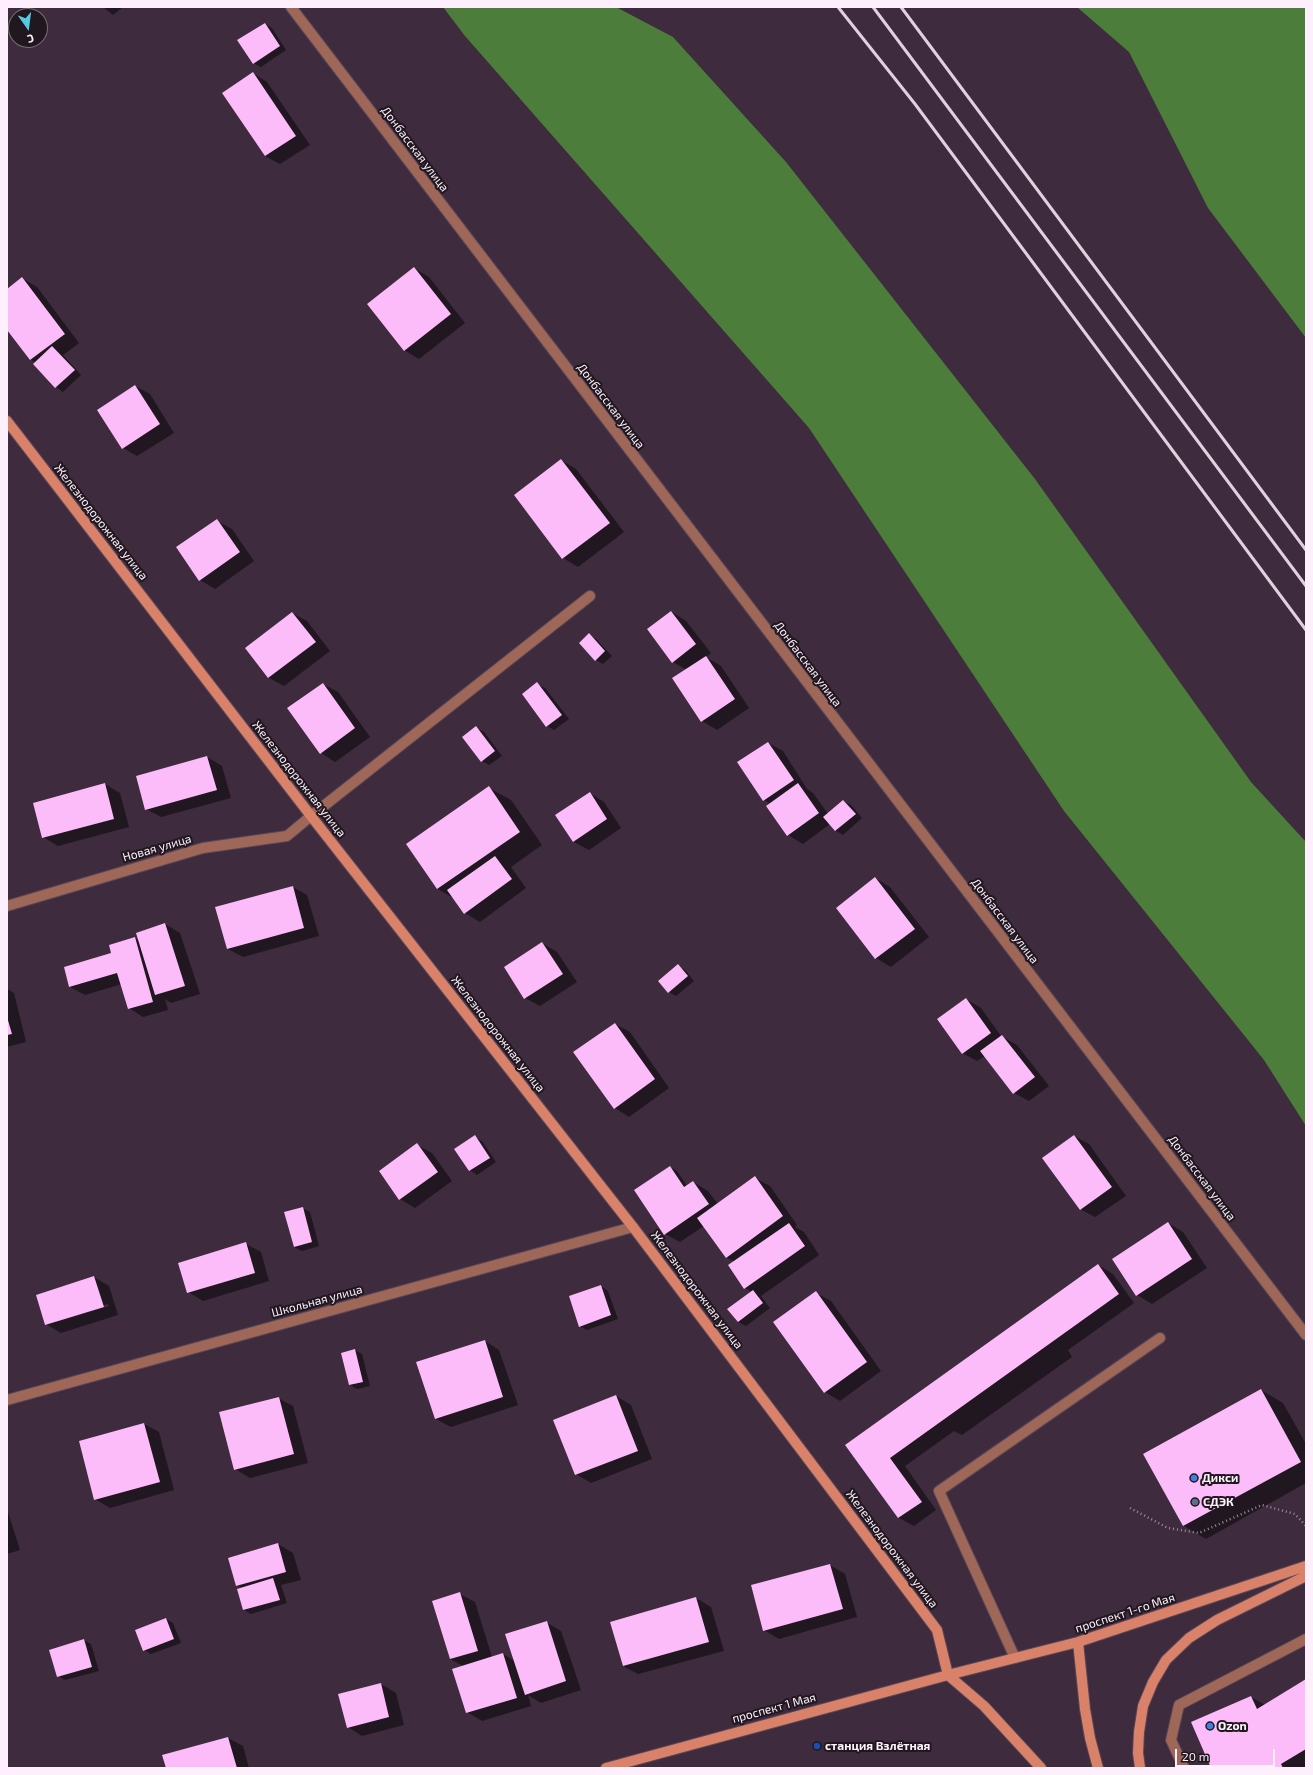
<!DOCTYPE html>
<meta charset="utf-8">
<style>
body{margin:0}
#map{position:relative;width:1313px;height:1775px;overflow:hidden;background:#3e2b3d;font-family:"Exo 2",sans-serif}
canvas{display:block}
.frame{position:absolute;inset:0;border:8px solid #fdf0fc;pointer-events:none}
.north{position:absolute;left:8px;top:8px;width:40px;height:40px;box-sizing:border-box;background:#20171f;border:1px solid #786e77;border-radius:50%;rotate:166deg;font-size:11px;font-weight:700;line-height:16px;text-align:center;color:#fdf0fc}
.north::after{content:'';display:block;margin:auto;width:14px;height:18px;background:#57c9e2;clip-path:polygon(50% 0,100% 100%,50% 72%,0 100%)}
.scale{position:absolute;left:1175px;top:1749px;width:100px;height:18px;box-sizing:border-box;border:2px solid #fdf0fc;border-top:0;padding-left:5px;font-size:12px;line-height:14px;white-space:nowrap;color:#fdf0fc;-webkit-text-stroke:3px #20171f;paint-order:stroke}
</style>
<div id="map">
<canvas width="1313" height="1775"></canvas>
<div class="frame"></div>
<div class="north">С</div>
<div class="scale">20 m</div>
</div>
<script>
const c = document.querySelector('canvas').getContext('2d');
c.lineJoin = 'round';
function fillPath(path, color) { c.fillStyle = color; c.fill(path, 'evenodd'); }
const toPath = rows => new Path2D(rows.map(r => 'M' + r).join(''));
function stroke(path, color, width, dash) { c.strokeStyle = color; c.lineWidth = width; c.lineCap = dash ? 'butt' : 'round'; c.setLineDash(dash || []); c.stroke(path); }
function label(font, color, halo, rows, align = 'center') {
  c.font = font + ' "Exo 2",sans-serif'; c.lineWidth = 4; c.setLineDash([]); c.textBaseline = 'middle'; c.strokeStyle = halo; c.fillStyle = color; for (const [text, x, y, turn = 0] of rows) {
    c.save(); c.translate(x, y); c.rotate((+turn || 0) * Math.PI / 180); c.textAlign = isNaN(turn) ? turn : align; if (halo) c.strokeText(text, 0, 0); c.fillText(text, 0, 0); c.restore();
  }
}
fillPath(toPath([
 [443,7,616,7,673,37,786,162,1035,479,1251,782,1306,842,1306,1126,1264,1060,1064,811,809,428,465,36],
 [1077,7,1306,7,1306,338,1208,208,1129,52]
]), '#4c7d3b');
fillPath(toPath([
 [103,7,123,7,113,15],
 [265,24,272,28,286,50,261,67,253,63],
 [253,73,267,82,310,145,280,164,265,156],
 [414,268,429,277,465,323,419,359,404,350],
 [22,278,37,287,79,343,63,355,81,375,63,392,56,387,34,364,36,363,30,359,7,328,7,290],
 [135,386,150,394,174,433,137,456,123,448],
 [561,460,576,469,624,532,578,567,563,558,515,495],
 [217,521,232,529,254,561,215,589,200,580],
 [672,612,686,621,711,653,706,657,721,666,749,708,717,730,702,721,687,670,673,662],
 [292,613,307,621,330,651,284,686,269,678,246,648],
 [589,635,596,639,612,656,603,664,596,660],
 [323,684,338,692,370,737,335,762,321,753],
 [537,684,545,688,569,719,554,730,547,726],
 [476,728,484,732,502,756,489,765,482,761],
 [768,743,783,751,807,789,813,793,828,814,843,801,851,805,862,818,843,835,836,831,830,824,803,844,788,835,771,804,764,800],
 [207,757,222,766,231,798,161,817,146,809],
 [105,784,120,793,129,827,58,846,43,837],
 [489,788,511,800,542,845,511,867,526,888,480,922,465,913,453,898,438,889,407,844],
 [590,793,604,802,621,828,589,850,574,842,556,816],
 [875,878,890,887,929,937,891,967,876,958,837,908],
 [293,887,307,895,319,936,243,957,228,949],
 [165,924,180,933,200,994,171,1003,165,999,168,1010,143,1017,129,1008,122,984,85,995,70,987,65,968,113,954,135,938,139,941],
 [542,943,557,952,577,982,540,1006,525,998],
 [678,966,685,970,694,981,676,996,669,992],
 [7,989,14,993,26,1042,7,1047],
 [966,999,981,1008,1001,1036,1017,1045,1049,1086,1029,1101,1014,1093,985,1056,977,1061,962,1053],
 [615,1024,630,1032,669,1088,629,1117,615,1108],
 [1074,1136,1089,1144,1126,1196,1095,1217,1080,1209],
 [475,1137,482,1141,496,1162,477,1175,470,1170,456,1149],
 [417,1145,432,1153,452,1181,415,1208,400,1199,380,1172],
 [670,1167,677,1171,687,1186,693,1182,708,1191,718,1204,755,1178,770,1186,797,1225,795,1227,804,1232,819,1255,761,1296,770,1308,746,1326,738,1322,752,1292,745,1288,735,1262,726,1257,704,1226,680,1242,665,1234],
 [302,1208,310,1212,319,1246,302,1251,294,1247],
 [1168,1223,1183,1232,1207,1268,1152,1304,1137,1295],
 [246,1244,261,1252,269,1281,203,1301,188,1292],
 [1098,1265,1113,1274,1134,1303,1068,1350,1072,1357,962,1435,954,1431,905,1466,936,1510,914,1526,899,1518,847,1445],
 [94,1277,109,1286,118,1315,61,1333,46,1324],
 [108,1304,109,1306,56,1322,56,1320],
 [601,1286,608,1291,618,1319,587,1330,579,1326],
 [816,1293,831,1301,881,1371,840,1401,825,1392,774,1322],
 [485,1341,499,1350,518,1405,451,1427,436,1419],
 [355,1350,362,1354,370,1386,357,1389,350,1385,342,1353],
 [1261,1390,1283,1403,1306,1444,1306,1483,1206,1539,1184,1526,1144,1455],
 [616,1396,631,1405,652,1459,591,1483,576,1474],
 [278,1398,293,1406,308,1463,250,1478,235,1469],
 [144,1424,159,1432,174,1490,110,1508,95,1499],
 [7,1509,20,1550,7,1554],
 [278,1544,293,1553,301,1580,281,1585,287,1603,251,1614,244,1610,238,1589,242,1588,237,1585],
 [830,1565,845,1574,857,1617,779,1639,764,1630],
 [460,1594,475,1602,492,1657,503,1654,515,1661,546,1622,561,1631,581,1690,541,1703,528,1695,531,1706,482,1721,467,1712,463,1666,450,1659],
 [696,1598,711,1607,724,1651,638,1674,623,1666],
 [166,1619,173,1623,181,1643,151,1654,144,1650],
 [84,1640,91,1644,99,1671,65,1680,58,1676],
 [1306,1680,1306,1768,1213,1768,1251,1697,1265,1705],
 [381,1684,396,1693,404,1725,362,1736,348,1727],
 [228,1738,243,1746,249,1768,167,1768]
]), '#0007');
fillPath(toPath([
 [265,23,280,46,253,64,237,40],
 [253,72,296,136,265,156,222,93],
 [414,267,451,314,404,351,367,304],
 [22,277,65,334,30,360,7,330,7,289],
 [52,346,75,370,55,388,33,364],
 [135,385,160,424,122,449,97,410],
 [561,459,610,523,562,559,514,495],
 [217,519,240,552,199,581,176,547],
 [671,611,696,644,672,663,647,629],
 [292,612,316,642,268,678,245,648],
 [589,633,605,651,595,661,579,643],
 [706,656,735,699,701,722,672,678],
 [537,682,562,715,546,727,522,694],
 [323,683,355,728,320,754,287,708],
 [476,726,495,751,481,762,462,737],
 [768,742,794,780,763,801,737,762],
 [207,756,217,790,145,810,136,776],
 [105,783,114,819,42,838,33,803],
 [798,783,819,813,787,836,766,806],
 [489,786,520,832,437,889,406,844],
 [590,792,607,819,573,842,555,815],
 [843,800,856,814,835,831,823,817],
 [495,856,512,879,464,914,447,890],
 [875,877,915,929,875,959,836,908],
 [293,886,304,928,227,949,215,907],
 [165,923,185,986,155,995,136,933],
 [135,937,153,1002,128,1009,117,973,69,987,64,967,111,953,109,945],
 [542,942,563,974,524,999,504,967],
 [678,964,688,976,668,993,658,981],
 [966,998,991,1033,962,1054,937,1019],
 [7,1017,12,1034,7,1035],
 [615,1023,655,1079,614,1109,573,1052],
 [1002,1035,1035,1077,1013,1094,980,1051],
 [475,1135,490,1158,469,1171,454,1149],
 [1074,1135,1112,1187,1080,1210,1042,1158],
 [417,1143,438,1172,399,1200,379,1171],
 [670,1166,684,1187,693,1181,709,1204,664,1235,634,1190],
 [755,1176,783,1216,726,1258,697,1218],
 [303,1207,312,1242,294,1247,284,1212],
 [1168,1222,1192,1259,1136,1296,1112,1259],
 [789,1223,805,1246,744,1289,728,1265],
 [246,1242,255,1273,187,1293,178,1263],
 [1098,1264,1119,1294,890,1458,922,1502,898,1518,845,1445],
 [94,1276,104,1307,45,1325,36,1295],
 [601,1285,611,1315,579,1327,569,1296],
 [753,1290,763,1303,738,1322,727,1309],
 [816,1291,867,1362,824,1393,773,1322],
 [485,1340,503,1397,435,1419,416,1362],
 [355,1349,363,1382,349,1385,341,1353],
 [1261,1389,1301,1462,1183,1526,1143,1454],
 [616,1395,638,1451,575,1475,553,1420],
 [279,1397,294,1454,234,1470,219,1412],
 [144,1423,160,1482,94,1500,79,1441],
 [278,1543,286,1572,236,1586,228,1558],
 [830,1564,843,1609,763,1631,751,1585],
 [273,1578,280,1600,243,1610,237,1589],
 [460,1592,478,1651,450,1659,432,1601],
 [696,1597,709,1642,623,1666,610,1622],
 [166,1618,174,1639,143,1651,135,1630],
 [547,1621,566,1681,525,1695,505,1634],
 [84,1639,92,1667,57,1677,49,1650],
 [503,1653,517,1698,466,1713,452,1669],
 [1306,1679,1306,1749,1281,1764,1283,1768,1211,1768,1191,1722,1251,1696,1257,1709],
 [381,1683,389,1717,347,1728,338,1694],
 [228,1737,237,1768,166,1768,162,1755]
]), '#fcbbf9');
const lane = toPath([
 [311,816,590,596],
 [1015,1658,939,1491,1160,1338],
 [1184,1768,1171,1740,1179,1705,1306,1639]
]);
const street = toPath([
 [291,7,1306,1335],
 [7,906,203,848,287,836,311,816],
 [7,1400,633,1227]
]);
const secondary = toPath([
 [7,421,311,816,633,1227,937,1630,948,1675],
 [1078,1642,1085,1709,1090,1738,1098,1768],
 [948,1675,984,1706,1041,1768],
 [606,1768,948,1675,1078,1642,1306,1566],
 [1140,1768,1138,1753,1139,1732,1143,1706,1153,1682,1166,1660,1189,1638,1217,1620,1306,1576]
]);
stroke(lane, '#594758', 12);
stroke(street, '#594758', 12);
stroke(secondary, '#594758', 12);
stroke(toPath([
 [1130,1508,1168,1528,1199,1533,1262,1505,1295,1514,1306,1526]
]), '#9f8f9e', 2.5, [1, 3]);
stroke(lane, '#9e6757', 10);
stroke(street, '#9e6757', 10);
stroke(secondary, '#da8269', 10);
stroke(toPath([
 [838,7,915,104,1306,630],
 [873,7,1306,586],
 [901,7,1306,550]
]), '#dfd1de', 3);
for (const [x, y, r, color] of [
 [1194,1478,4,"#3f7fe0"],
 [1195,1502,4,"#5c6f8a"],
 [1210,1726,4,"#3f7fe0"],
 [817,1746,4,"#1a4fb4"]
]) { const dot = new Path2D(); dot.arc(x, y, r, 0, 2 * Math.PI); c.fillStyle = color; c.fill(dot); stroke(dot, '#20171f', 1.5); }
label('12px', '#fdf0fc', '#20171f', [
 ["Донбасская улица",415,149,53],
 ["Донбасская улица",611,406,53],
 ["Железнодорожная улица",101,522,52],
 ["Донбасская улица",808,664,53],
 ["Железнодорожная улица",299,779,52],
 ["Новая улица",157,848,-16],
 ["Донбасская улица",1005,921,53],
 ["Железнодорожная улица",498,1034,52],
 ["Донбасская улица",1202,1178,53],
 ["Железнодорожная улица",697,1290,53],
 ["Школьная улица",317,1301,-15],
 ["Железнодорожная улица",892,1549,53],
 ["проспект 1-го Мая",1125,1613,-18],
 ["проспект 1 Мая",774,1708,-15]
]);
label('bold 12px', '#fdf0fc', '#20171f', [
 ["Дикси",1202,1478],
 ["СДЭК",1203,1502],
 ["Ozon",1218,1726],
 ["станция Взлётная",825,1746]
], 'left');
</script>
